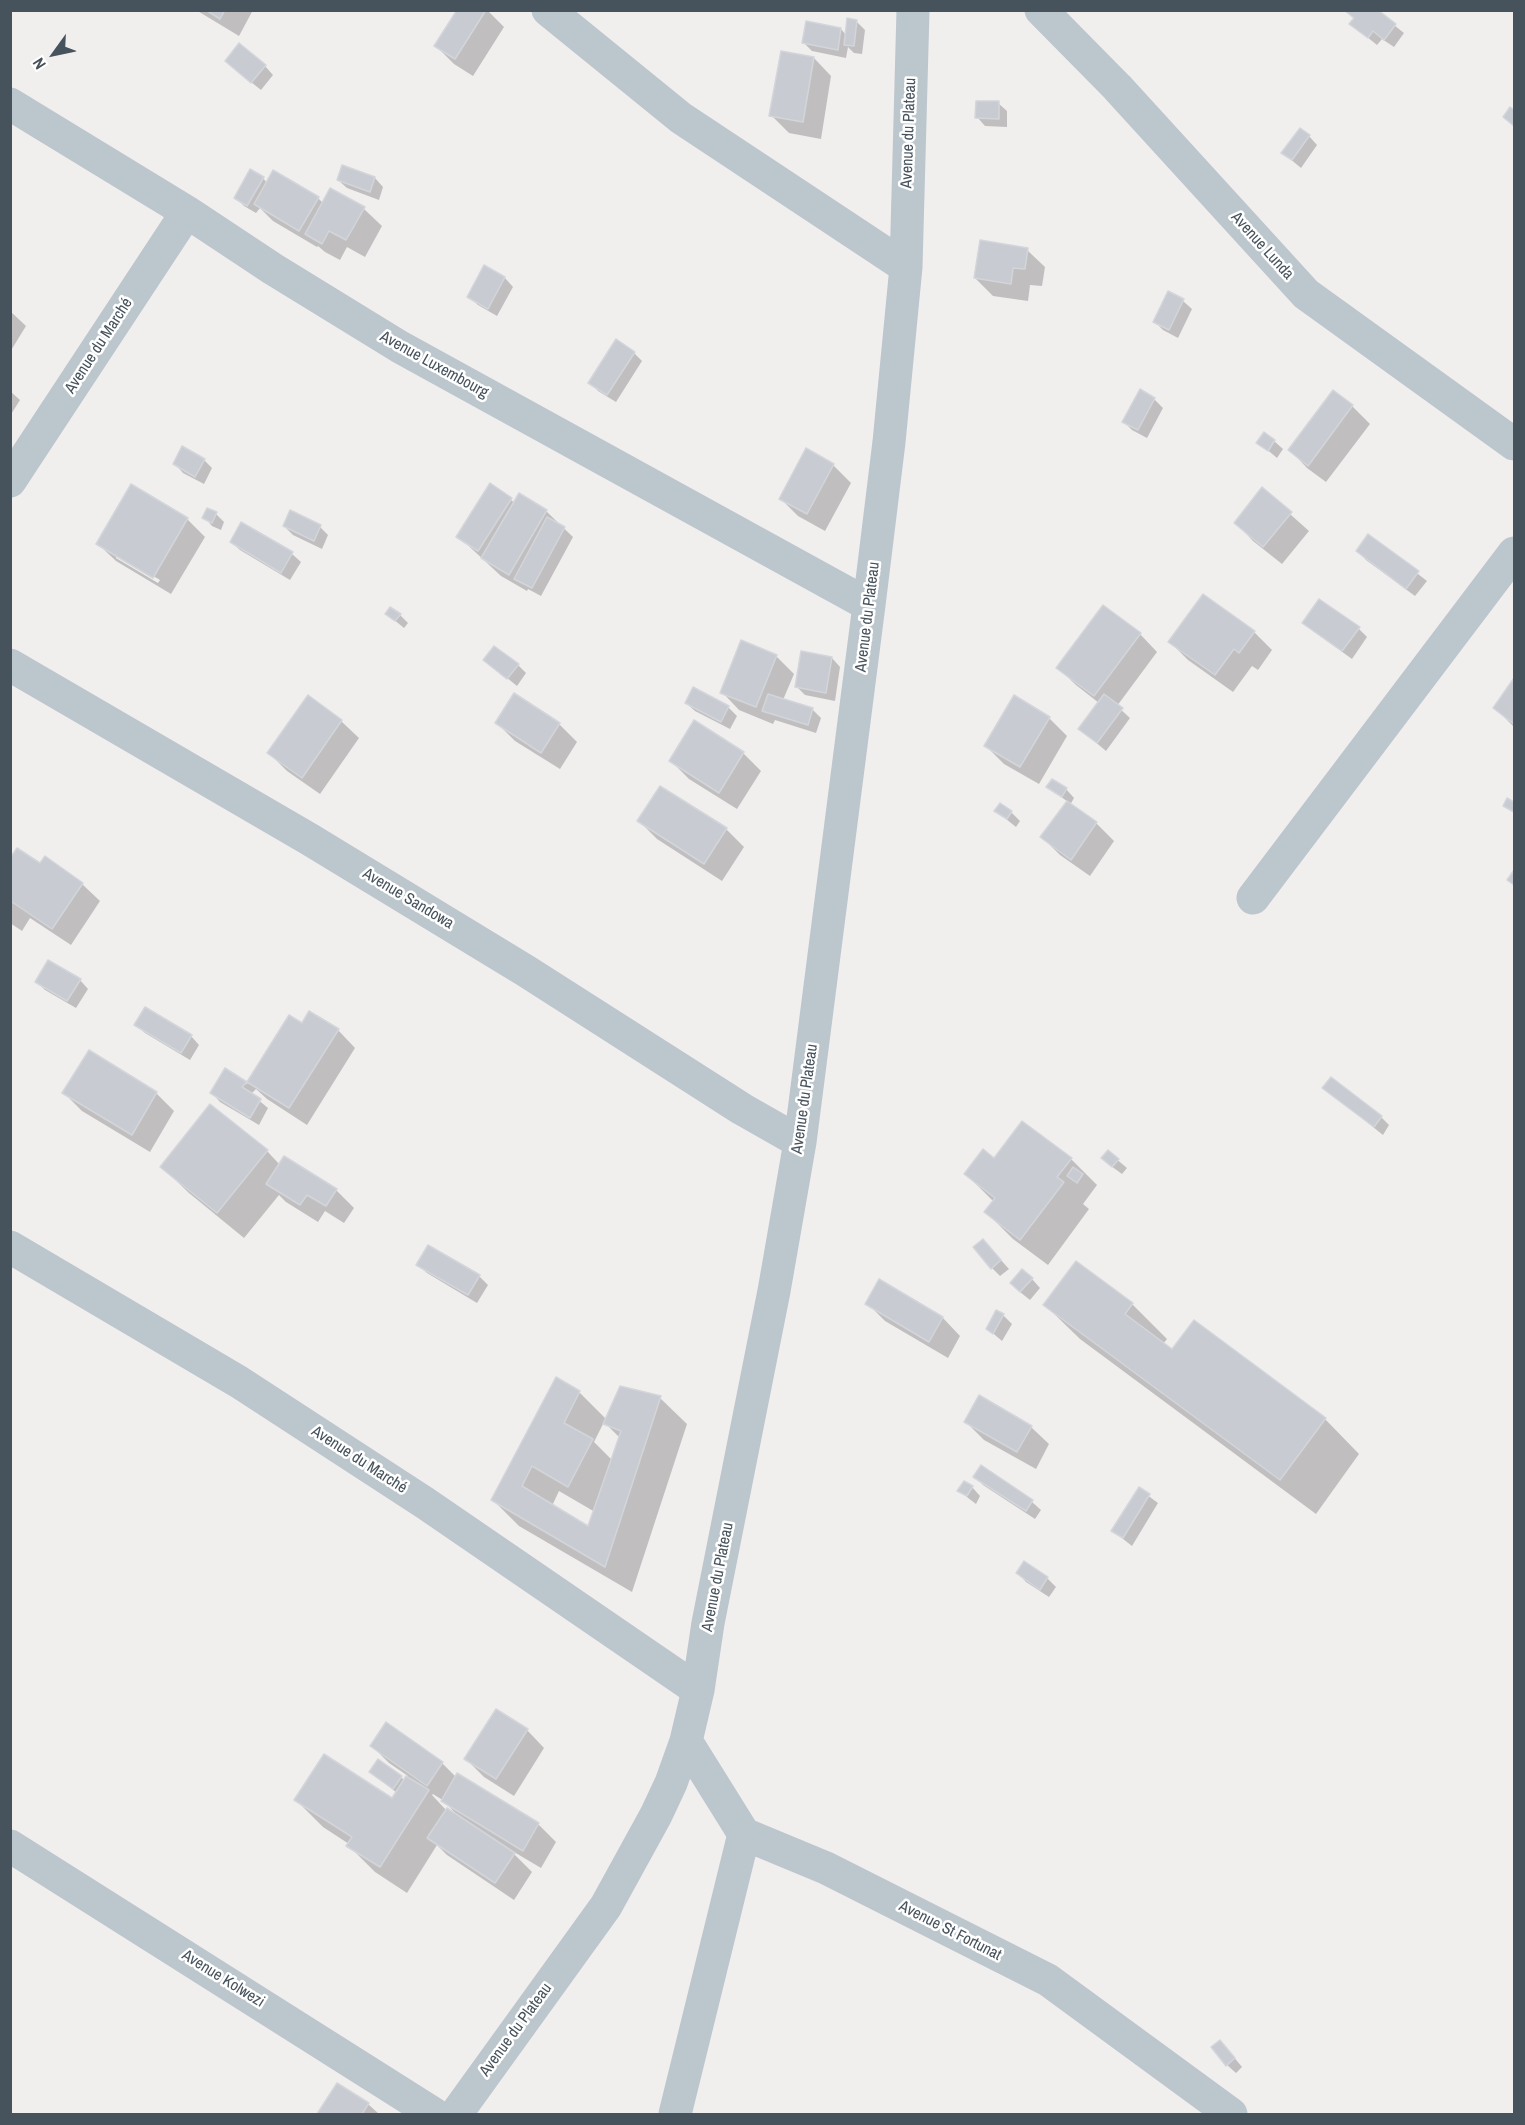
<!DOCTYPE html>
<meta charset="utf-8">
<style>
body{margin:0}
#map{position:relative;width:1525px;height:2125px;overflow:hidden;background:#f1eeee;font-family:"Archivo Narrow",sans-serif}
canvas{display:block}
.frame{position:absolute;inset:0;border:12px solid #46525c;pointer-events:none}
.north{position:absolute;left:24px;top:24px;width:60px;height:60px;-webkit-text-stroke:4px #fff;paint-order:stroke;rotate:237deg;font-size:16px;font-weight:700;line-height:24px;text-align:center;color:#46525c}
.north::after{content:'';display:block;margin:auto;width:21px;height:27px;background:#46525c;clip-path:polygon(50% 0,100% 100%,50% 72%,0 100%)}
</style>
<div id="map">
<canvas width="1525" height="2125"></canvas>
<div class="frame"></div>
<div class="north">N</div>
</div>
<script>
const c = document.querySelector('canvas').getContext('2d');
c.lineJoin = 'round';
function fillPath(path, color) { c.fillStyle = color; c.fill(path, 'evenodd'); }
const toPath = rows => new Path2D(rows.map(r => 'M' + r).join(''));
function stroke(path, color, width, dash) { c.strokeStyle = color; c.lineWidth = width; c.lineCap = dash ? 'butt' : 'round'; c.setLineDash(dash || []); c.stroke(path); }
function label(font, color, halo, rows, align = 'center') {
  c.font = font + ' "Archivo Narrow",sans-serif'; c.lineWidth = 5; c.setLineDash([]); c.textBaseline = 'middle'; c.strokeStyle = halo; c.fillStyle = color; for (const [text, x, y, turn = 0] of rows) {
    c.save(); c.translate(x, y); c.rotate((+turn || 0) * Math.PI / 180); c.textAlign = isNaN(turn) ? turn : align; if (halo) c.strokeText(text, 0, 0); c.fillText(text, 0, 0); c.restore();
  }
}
fillPath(toPath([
 [196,10,253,10,239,36],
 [459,10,487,10,504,27,473,76,454,64,436,46],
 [1344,10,1375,10,1404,33,1394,47,1382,39,1377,45,1351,24,1355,19],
 [856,21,865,30,862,54,854,53,848,47,846,58,812,51,803,42,841,29,846,35],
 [814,58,831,76,821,139,789,133,771,115],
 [265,66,273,75,261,90,236,70],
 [998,103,1007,111,1007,127,985,126,977,117],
 [1309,136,1317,145,1301,168,1283,153],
 [343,167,375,178,383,187,379,200,347,188,338,180],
 [263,178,267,183,318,198,323,203,364,209,382,226,365,257,347,247,340,260,325,252,318,246,317,247,273,221,260,208,256,213,244,206,236,198],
 [1027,250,1045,267,1042,286,1030,285,1028,301,993,296,975,278],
 [485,267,505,278,513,287,497,316,478,305,469,297],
 [1169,293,1183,301,1192,309,1178,338,1163,330,1155,322],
 [10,311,26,326,10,352],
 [634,353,642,361,616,402,598,391,590,382],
 [10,391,20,400,10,416],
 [1333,392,1352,406,1370,424,1326,482,1307,468,1290,450],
 [1154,399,1163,408,1147,438,1132,430,1124,422],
 [1274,441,1283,449,1277,458,1258,442],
 [204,460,212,468,204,484,183,473,175,464],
 [833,465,851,483,825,531,798,516,781,499],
 [490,485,515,503,546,511,573,537,541,596,528,589,527,591,501,576,458,536],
 [1263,490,1309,531,1282,564,1253,541,1236,523],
 [216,514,224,522,221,530,212,526,204,517],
 [187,519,205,537,171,594,116,561,98,544],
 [116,554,160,580,158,583,116,558],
 [242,524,292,554,301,562,290,580,240,550,231,542],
 [284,526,320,527,328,535,322,549,293,535],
 [1369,536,1427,581,1415,596,1366,560,1358,551],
 [387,614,400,615,408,623,404,628],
 [1304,622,1359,629,1367,637,1352,659,1313,631],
 [1254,632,1272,650,1258,670,1252,666,1233,692,1188,660,1170,642],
 [1140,634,1157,652,1117,706,1130,718,1106,751,1080,729,1099,703,1076,685,1058,668],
 [776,656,794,674,783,700,812,709,821,718,816,733,775,720,773,724,739,710,722,692],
 [832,658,840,667,835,701,805,695,797,687],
 [485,660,518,665,526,673,517,686],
 [1514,680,1514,727,1495,708],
 [693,689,728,707,737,716,730,729,695,711,686,703],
 [1015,697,1049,718,1067,736,1039,784,1004,764,986,746],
 [341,721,359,738,320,794,287,771,269,753],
 [497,723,559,724,577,742,560,769,515,741],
 [743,753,761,771,737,809,689,779,671,761],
 [1048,787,1066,789,1074,798,1070,805,1096,823,1114,841,1090,876,1060,855,1042,837,1068,802],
 [996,811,1011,812,1020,821,1016,827],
 [639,821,726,829,744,847,722,881,657,839],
 [10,860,40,865,82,884,100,901,71,945,30,918,22,931,10,923],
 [80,980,88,989,76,1008,45,990,37,982],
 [289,1017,302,1025,338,1030,355,1048,307,1125,267,1099,256,1089,251,1094,268,1108,259,1125,220,1102,212,1093,225,1070,247,1084],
 [136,1024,191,1036,199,1045,190,1060,145,1033],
 [1324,1088,1381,1117,1389,1125,1383,1135],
 [64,1093,156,1093,174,1111,150,1152,82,1111],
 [267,1151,280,1165,336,1190,354,1208,344,1223,325,1211,318,1222,286,1202,279,1195,244,1238,189,1193,162,1167],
 [1108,1152,1127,1168,1122,1174,1111,1166],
 [1071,1159,1097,1185,1083,1204,1089,1209,1048,1265,1013,1239,986,1212,994,1202,966,1174,994,1160],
 [991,1249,1009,1269,1000,1276,992,1268],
 [1076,1263,1132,1304,1167,1339,1163,1344,1173,1351,1325,1419,1359,1454,1316,1514,1080,1339,1045,1305],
 [418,1265,479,1276,488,1285,477,1303,427,1273],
 [1032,1279,1040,1288,1030,1300,1020,1292],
 [880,1281,943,1318,960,1336,948,1358,885,1321,867,1303],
 [1003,1315,1012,1324,1002,1341,988,1329],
 [579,1392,607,1420,660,1398,687,1424,632,1592,519,1526,493,1500],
 [604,1422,620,1438,612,1460,594,1442],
 [559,1491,595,1512,589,1528,552,1506],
 [966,1422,1031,1427,1049,1444,1036,1469,984,1440],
 [981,1467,1032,1502,1041,1510,1035,1519,983,1485,975,1476],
 [972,1487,980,1496,976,1504,959,1491],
 [1139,1489,1158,1503,1132,1546,1113,1531],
 [1025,1563,1048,1579,1056,1587,1049,1597,1026,1582,1018,1573],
 [527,1730,544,1748,514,1796,484,1777,466,1759],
 [372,1746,442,1763,456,1777,458,1775,538,1824,556,1842,541,1868,509,1849,532,1872,514,1900,447,1855,437,1845,407,1893,375,1872,348,1845,349,1844,323,1827,296,1800,393,1800,397,1793,371,1772,401,1777,405,1781,408,1776,389,1763],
 [433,1794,444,1801,457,1815,446,1810,432,1795],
 [1228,2050,1242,2067,1236,2073,1227,2065],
 [338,2085,368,2104,379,2114,319,2114]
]), '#0003');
const building = toPath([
 [206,10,225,10,220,19,206,10],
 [457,10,486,10,455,59,434,46,457,10],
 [1344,10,1378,10,1396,24,1384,40,1373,31,1368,38,1349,24,1354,18,1344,10],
 [847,18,857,20,854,46,844,45,847,18],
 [806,21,841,28,838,50,802,43,806,21],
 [239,43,266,65,251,83,225,61,239,43],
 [781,51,814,57,803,122,769,116,781,51],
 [976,101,999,101,999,119,975,118,976,101],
 [1510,107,1514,110,1514,126,1503,117,1510,107],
 [1300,128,1310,135,1292,160,1281,153,1300,128],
 [342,165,375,177,370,192,337,180,342,165],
 [250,169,264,177,247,206,234,198,250,169],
 [273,170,319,197,299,231,254,204,273,170],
 [330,188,365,207,346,240,329,231,322,244,305,234,330,188],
 [980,240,1028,248,1025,269,1013,268,1011,284,974,278,980,240],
 [484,265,505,277,488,309,467,297,484,265],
 [1168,291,1184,299,1169,330,1153,322,1168,291],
 [616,339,635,352,607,395,588,383,616,339],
 [1140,389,1155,398,1138,430,1122,422,1140,389],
 [1333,390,1353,405,1308,466,1288,450,1333,390],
 [1264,432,1275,440,1268,451,1256,443,1264,432],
 [182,446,205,459,195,477,173,464,182,446],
 [806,448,834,464,807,514,779,499,806,448],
 [490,483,512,498,478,551,456,537,490,483],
 [131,484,188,518,153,578,96,544,131,484],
 [1262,487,1292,512,1263,547,1234,523,1262,487],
 [519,493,547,510,509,575,481,558,519,493],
 [207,508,217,512,212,523,202,518,207,508],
 [290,510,321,525,314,541,283,526,290,510],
 [547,517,565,527,532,588,514,579,547,517],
 [241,522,293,552,281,573,230,542,241,522],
 [1368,534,1419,571,1406,589,1356,551,1368,534],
 [1203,594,1255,631,1239,653,1234,649,1215,675,1168,642,1203,594],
 [1319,599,1360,627,1342,651,1302,623,1319,599],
 [1103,605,1141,633,1094,696,1056,668,1103,605],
 [390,607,401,614,395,621,385,614,390,607],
 [741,640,777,655,756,707,720,693,741,640],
 [494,646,519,664,507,679,483,660,494,646],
 [801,651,832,657,826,693,795,687,801,651],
 [1514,678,1514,724,1493,708,1514,678],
 [693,687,729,706,721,722,685,703,693,687],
 [514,693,560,723,541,753,495,723,514,693],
 [768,694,813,708,808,725,762,711,768,694],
 [1104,694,1123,708,1097,743,1078,729,1104,694],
 [308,695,342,720,302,778,267,753,308,695],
 [1014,695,1050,717,1020,767,984,746,1014,695],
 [694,720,744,752,719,793,669,761,694,720],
 [1052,779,1067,788,1062,797,1046,787,1052,779],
 [660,786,727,828,704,864,637,821,660,786],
 [1507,798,1514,802,1514,812,1503,806,1507,798],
 [1067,801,1097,822,1071,860,1040,837,1067,801],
 [1000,803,1012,811,1007,819,994,811,1000,803],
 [17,848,40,863,45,856,83,883,52,929,12,902,10,904,10,858,17,848],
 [1514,870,1514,885,1507,880,1514,870],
 [48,960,81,979,67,1001,35,982,48,960],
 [145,1007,192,1035,181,1053,134,1025,145,1007],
 [309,1011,339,1029,289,1108,247,1082,289,1015,302,1023,309,1011],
 [89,1050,157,1092,132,1135,62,1093,89,1050],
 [225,1068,247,1082,242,1087,261,1099,250,1118,210,1093,225,1068],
 [1331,1077,1382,1116,1374,1127,1322,1088,1331,1077],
 [210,1104,268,1150,217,1213,160,1167,210,1104],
 [1022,1121,1072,1158,1057,1177,1064,1182,1020,1240,984,1212,995,1198,964,1174,983,1149,994,1158,1022,1121],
 [1108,1150,1119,1159,1112,1167,1101,1158,1108,1150],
 [284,1156,337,1189,326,1206,307,1195,300,1205,266,1184,284,1156],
 [1073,1167,1083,1174,1077,1183,1067,1176,1073,1167],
 [983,1239,1001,1260,991,1269,973,1247,983,1239],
 [428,1245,480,1275,468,1295,416,1265,428,1245],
 [1076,1261,1133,1303,1125,1314,1172,1349,1194,1320,1326,1418,1280,1480,1043,1305,1076,1261],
 [1022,1269,1033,1278,1020,1292,1010,1283,1022,1269],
 [879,1279,943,1317,929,1342,865,1304,879,1279],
 [996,1310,1004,1314,993,1334,986,1329,996,1310],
 [556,1377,580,1391,564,1423,593,1439,568,1487,532,1466,522,1486,588,1526,621,1431,603,1424,620,1386,661,1396,605,1567,491,1500,556,1377],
 [979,1395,1032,1426,1017,1452,964,1422,979,1395],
 [981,1465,1033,1500,1026,1511,973,1477,981,1465],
 [964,1481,973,1486,967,1496,957,1491,964,1481],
 [1139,1487,1150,1494,1123,1538,1111,1531,1139,1487],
 [1024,1561,1048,1577,1040,1590,1016,1573,1024,1561],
 [496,1709,528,1729,496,1779,464,1759,496,1709],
 [386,1722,443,1762,427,1786,370,1746,386,1722],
 [324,1754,392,1798,406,1776,429,1790,380,1867,346,1846,352,1837,294,1800,324,1754],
 [378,1759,402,1776,393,1789,369,1772,378,1759],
 [457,1773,539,1823,523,1851,441,1801,457,1773],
 [447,1808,515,1853,495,1883,427,1838,447,1808],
 [1220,2040,1235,2058,1226,2066,1211,2047,1220,2040],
 [337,2083,369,2103,362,2114,317,2114,337,2083]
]);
fillPath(building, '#c8cbd1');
stroke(building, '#d2d5da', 1.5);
stroke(toPath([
 [548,10,681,118,906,267],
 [1041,10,1117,87,1306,294,1514,444],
 [10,104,187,212,273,269,400,347,869,605],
 [10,481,187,212],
 [10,665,309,839,526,971,742,1109,800,1142],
 [1253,898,1514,553],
 [10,1247,239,1382,425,1503,698,1690],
 [686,1741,744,1834,826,1868,1048,1980,1231,2114],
 [10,1846,434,2114],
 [456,2114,606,1906,656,1815,671,1783,686,1741,698,1690,708,1623,774,1291,800,1142,869,605,889,442,906,267,913,10],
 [675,2114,744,1834]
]), '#bcc6cd', 33);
label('16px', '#46525c', '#fff', [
 ["Avenue du Plateau",909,133,-88],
 ["Avenue Lunda",1262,246,48],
 ["Avenue du Marché",99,346,-57],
 ["Avenue Luxembourg",434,365,29],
 ["Avenue du Plateau",868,617,-83],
 ["Avenue Sandowa",408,899,31],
 ["Avenue du Plateau",805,1099,-82],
 ["Avenue du Marché",359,1460,33],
 ["Avenue du Plateau",718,1577,-79],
 ["Avenue St Fortunat",950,1931,27],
 ["Avenue Kolwezi",223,1979,32],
 ["Avenue du Plateau",516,2030,-54]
]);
</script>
